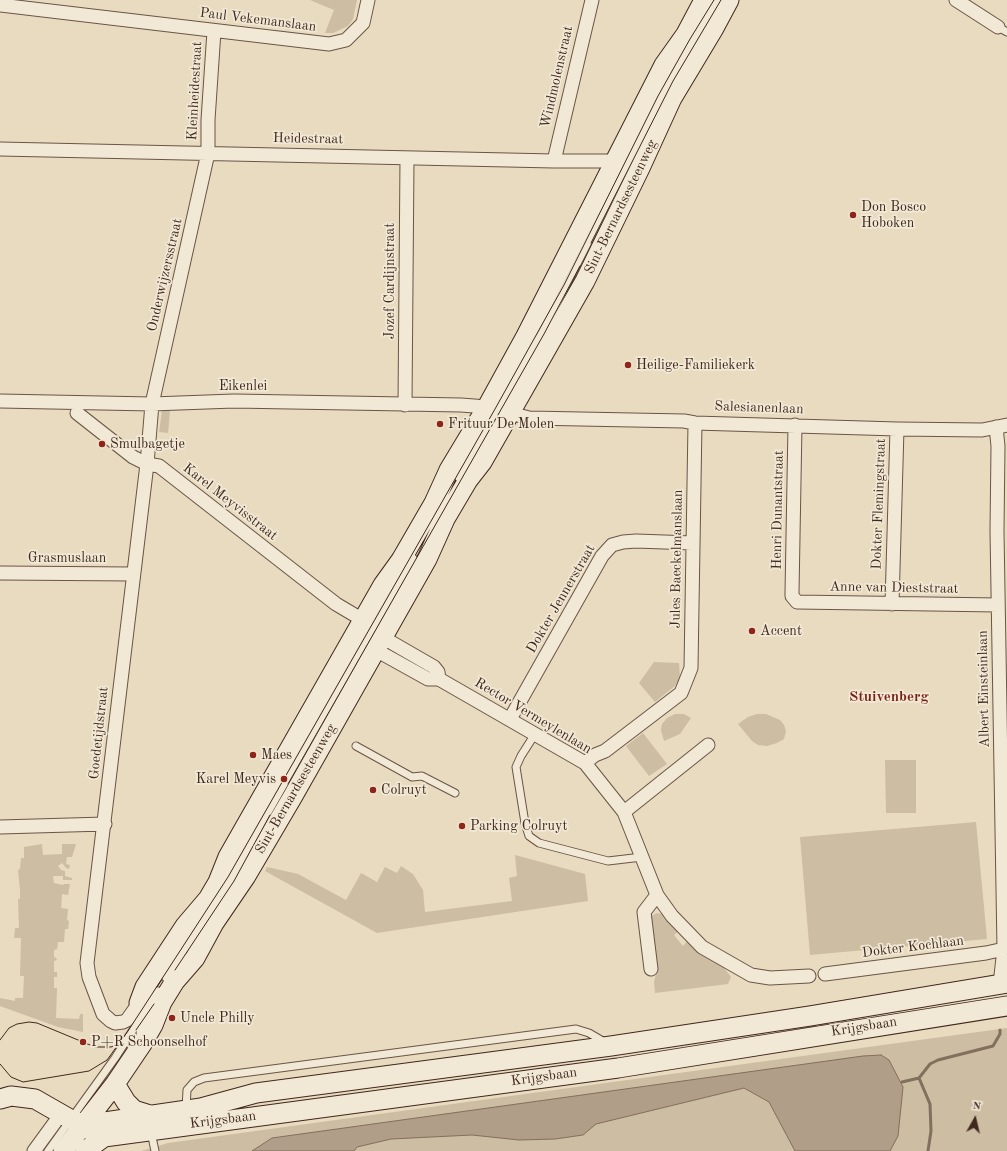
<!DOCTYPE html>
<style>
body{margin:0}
#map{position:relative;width:1007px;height:1151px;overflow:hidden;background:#e9dbbf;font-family:"Old Standard TT",serif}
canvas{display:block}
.north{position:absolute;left:955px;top:1099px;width:40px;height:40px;-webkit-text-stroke:3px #f1e8d5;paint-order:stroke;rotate:8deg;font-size:11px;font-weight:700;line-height:16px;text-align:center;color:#40281d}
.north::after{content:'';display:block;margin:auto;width:14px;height:18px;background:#40281d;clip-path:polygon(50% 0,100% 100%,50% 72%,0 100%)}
</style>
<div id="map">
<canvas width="1007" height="1151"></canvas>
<div class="north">N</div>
</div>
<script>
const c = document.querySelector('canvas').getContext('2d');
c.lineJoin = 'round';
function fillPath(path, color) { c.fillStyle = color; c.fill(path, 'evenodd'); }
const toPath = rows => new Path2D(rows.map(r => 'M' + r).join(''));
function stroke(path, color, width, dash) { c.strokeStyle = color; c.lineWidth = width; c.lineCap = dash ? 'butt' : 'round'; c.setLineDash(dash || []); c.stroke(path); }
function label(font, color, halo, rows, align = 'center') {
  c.font = font + ' "Old Standard TT",serif'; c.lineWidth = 3.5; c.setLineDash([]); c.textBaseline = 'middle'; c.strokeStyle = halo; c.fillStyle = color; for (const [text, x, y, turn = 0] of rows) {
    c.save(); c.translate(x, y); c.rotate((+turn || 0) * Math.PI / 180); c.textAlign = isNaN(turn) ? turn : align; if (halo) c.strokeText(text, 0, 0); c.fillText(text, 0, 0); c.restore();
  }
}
fillPath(toPath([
 [310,0,357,0,353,19,348,26,333,33,325,33,334,10],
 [162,411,170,411,168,433,159,432],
 [654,662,679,663,680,678,675,686,655,702,639,683],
 [675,714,684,714,691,718,680,734,664,741,661,730,662,724,667,718],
 [757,714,766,714,780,720,784,725,786,731,784,739,777,743,767,746,758,745,752,741,738,724,748,717],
 [643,733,667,764,649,776,626,746],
 [885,760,916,760,916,813,886,813],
 [976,822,987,939,810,955,800,837],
 [42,844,43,855,62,854,62,844,76,844,72,857,67,857,66,864,70,865,69,869,66,868,62,863,58,866,61,870,65,871,65,876,72,878,72,880,63,880,63,876,53,876,54,883,63,885,64,884,70,884,68,895,62,894,61,908,68,909,67,920,69,921,68,929,65,929,64,942,58,942,57,949,54,950,54,957,56,958,57,960,54,961,54,972,57,972,57,977,54,977,54,988,57,988,56,1018,79,1019,80,1014,83,1014,83,1032,58,1027,0,1006,0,998,15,1001,15,998,23,998,24,976,20,976,21,938,14,938,15,928,19,928,18,899,20,899,20,890,18,870,20,869,21,858,24,858,24,847],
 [515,855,585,874,588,901,377,933,265,871,267,867,298,874,346,900,361,873,377,882,385,867,397,873,401,866,413,874,423,890,425,912,512,901,509,878,517,876],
 [657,913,665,915,679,931,674,935,683,946,688,940,725,969,731,977,728,984,655,993,654,982,657,970,651,916],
 [1007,1028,1007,1151,141,1151,168,1143]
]), '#ccbda3');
const water = toPath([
 [881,1055,889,1060,903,1087,898,1136,890,1151,795,1151,769,1102,744,1088,596,1124,583,1135,555,1139,519,1140,472,1135,391,1139,357,1147,354,1151,252,1151,272,1138,863,1056,881,1055]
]);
fillPath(water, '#b09e88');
stroke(water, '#836f5d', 1);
stroke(toPath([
 [902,1082,919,1078],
 [928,1151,931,1131,930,1104,919,1078,930,1064,938,1060,993,1046,1000,1034,1000,1030]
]), '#836f5d', 3);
const lane = toPath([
 [998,27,1007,32],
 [459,478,542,333,670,80,718,0],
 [535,734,521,756,516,767,525,823,529,836,539,843,608,861,642,857],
 [356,746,412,777,422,776,455,793],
 [222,893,413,558],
 [166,978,215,903],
 [186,1109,187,1090,194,1082,204,1078,576,1029,589,1033,606,1043],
 [151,1132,155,1151],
 [48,1151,115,1058,158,991]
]);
const street = toPath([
 [956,0,998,27],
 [0,5,329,44,346,40,363,23,368,0],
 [0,149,554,161,616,161],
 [554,161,592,0],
 [0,401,152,404,234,401,461,405,487,407,529,418,684,421,695,423,897,429,982,430,1007,425],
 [405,405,407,158],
 [77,413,133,457,147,464,159,466,336,604,363,620],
 [795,425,792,593,792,596,797,602,998,605],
 [996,427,998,446,997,531,1004,949,1000,984],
 [0,573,133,574],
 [892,604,897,429],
 [382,637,434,667,438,672,439,679],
 [374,649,428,679,439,679,585,763,624,812,657,895,672,916,702,947,751,975,770,978,809,976],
 [510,719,602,556,612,545,623,542,636,541,692,543],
 [585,763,595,755,605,751,681,693,691,668,695,423],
 [624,812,708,745],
 [0,827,105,824],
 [651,969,644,912,657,895],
 [825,974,986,953,1004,949],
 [139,1003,127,1020,123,1022,115,1023,111,1021,103,1014,89,977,87,963,147,464,152,404,208,153,208,120,214,31],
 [34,1151,61,1114]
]);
const secondary = toPath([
 [146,1038,146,1029,139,1003,145,987,185,926,208,899,218,882,228,857,383,585,401,560,434,503,449,470,487,407,526,336,664,65,686,34,704,0],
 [115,1084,126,1102,134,1110,150,1115],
 [0,1099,11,1096,35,1099,70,1119,84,1125,95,1134,104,1137,618,1068,1007,1006],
 [84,1125,201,1108,256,1093,611,1046,810,1016,1007,983],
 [63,1151,115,1084,142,1044,153,1025,162,1002,175,981,195,958,214,923,246,876,293,796,427,559,445,519,468,480,482,462,585,281,640,168,672,98,714,28,729,0],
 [85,1151,104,1137]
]);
stroke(lane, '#6a5546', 9);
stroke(street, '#6a5546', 15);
stroke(secondary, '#40281d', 21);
stroke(lane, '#f1e8d5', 7);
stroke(street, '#f1e8d5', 13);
stroke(secondary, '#f1e8d5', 19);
stroke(toPath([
 [591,243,673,81,721,0],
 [288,784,544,334,580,266],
 [175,970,234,881,270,815],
 [136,1030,154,1004],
 [0,1040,9,1028,17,1024,29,1022,37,1023,95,1047,111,1047,121,1043],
 [0,1064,11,1077,23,1082,89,1071,107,1060,128,1031,228,877,495,409,564,285,658,96,690,39,714,0]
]), '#40281d', 1);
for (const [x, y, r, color] of [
 [853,215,4,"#8f2418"],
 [628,365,4,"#8f2418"],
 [440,424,4,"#8f2418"],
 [102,444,4,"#8f2418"],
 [752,631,4,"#8f2418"],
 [253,755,4,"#8f2418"],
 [284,779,4,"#8f2418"],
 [373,790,4,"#8f2418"],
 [462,826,4,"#8f2418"],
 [172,1018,4,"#8f2418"],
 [83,1042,4,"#8f2418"]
]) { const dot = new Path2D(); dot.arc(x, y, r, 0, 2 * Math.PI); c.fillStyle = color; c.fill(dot); stroke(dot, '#f1e8d5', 1.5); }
label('14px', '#40281d', '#f1e8d5', [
 ["Paul Vekemanslaan",258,20,7],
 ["Windmolenstraat",557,77,-77],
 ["Kleinheidestraat",195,91,-87],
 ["Heidestraat",308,139,1],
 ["Sint-Bernardsesteenweg",621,207,-64],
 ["Onderwijzersstraat",165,275,-77],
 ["Jozef Cardijnstraat",390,281,-90],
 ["Eikenlei",243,386],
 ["Salesianenlaan",759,408,2],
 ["Karel Meyvisstraat",230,502,38],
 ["Dokter Flemingstraat",879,504,-88],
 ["Henri Dunantstraat",778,510,-89],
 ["Grasmuslaan",67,558],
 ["Jules Baeckelmanslaan",677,559,-89],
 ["Anne van Dieststraat",894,588,1],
 ["Dokter Jennerstraat",561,599,-60],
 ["Albert Einsteinlaan",984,689,-91],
 ["Rector Vermeylenlaan",533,716,31],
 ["Goedetijdstraat",99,733,-84],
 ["Sint-Bernardsesteenweg",296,789,-60],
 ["Dokter Kochlaan",913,947,-7],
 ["Krijgsbaan",864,1027,-9],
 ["Krijgsbaan",544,1077,-8],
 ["Krijgsbaan",223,1120,-7]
]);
label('14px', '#40281d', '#f1e8d5', [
 ["Don Bosco",861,207],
 ["Hoboken",861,223],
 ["Heilige-Familiekerk",636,365],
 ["Frituur De Molen",448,424],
 ["Smulbagetje",110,444],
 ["Accent",760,631],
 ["Maes",261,755],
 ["Karel Meyvis",276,779,"right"],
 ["Colruyt",381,790],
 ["Parking Colruyt",470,826],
 ["Uncle Philly",180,1018],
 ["P+R Schoonselhof",91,1042]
], 'left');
label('bold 15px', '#7a1f14', '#f1e8d5', [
 ["Stuivenberg",889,697]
]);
</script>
